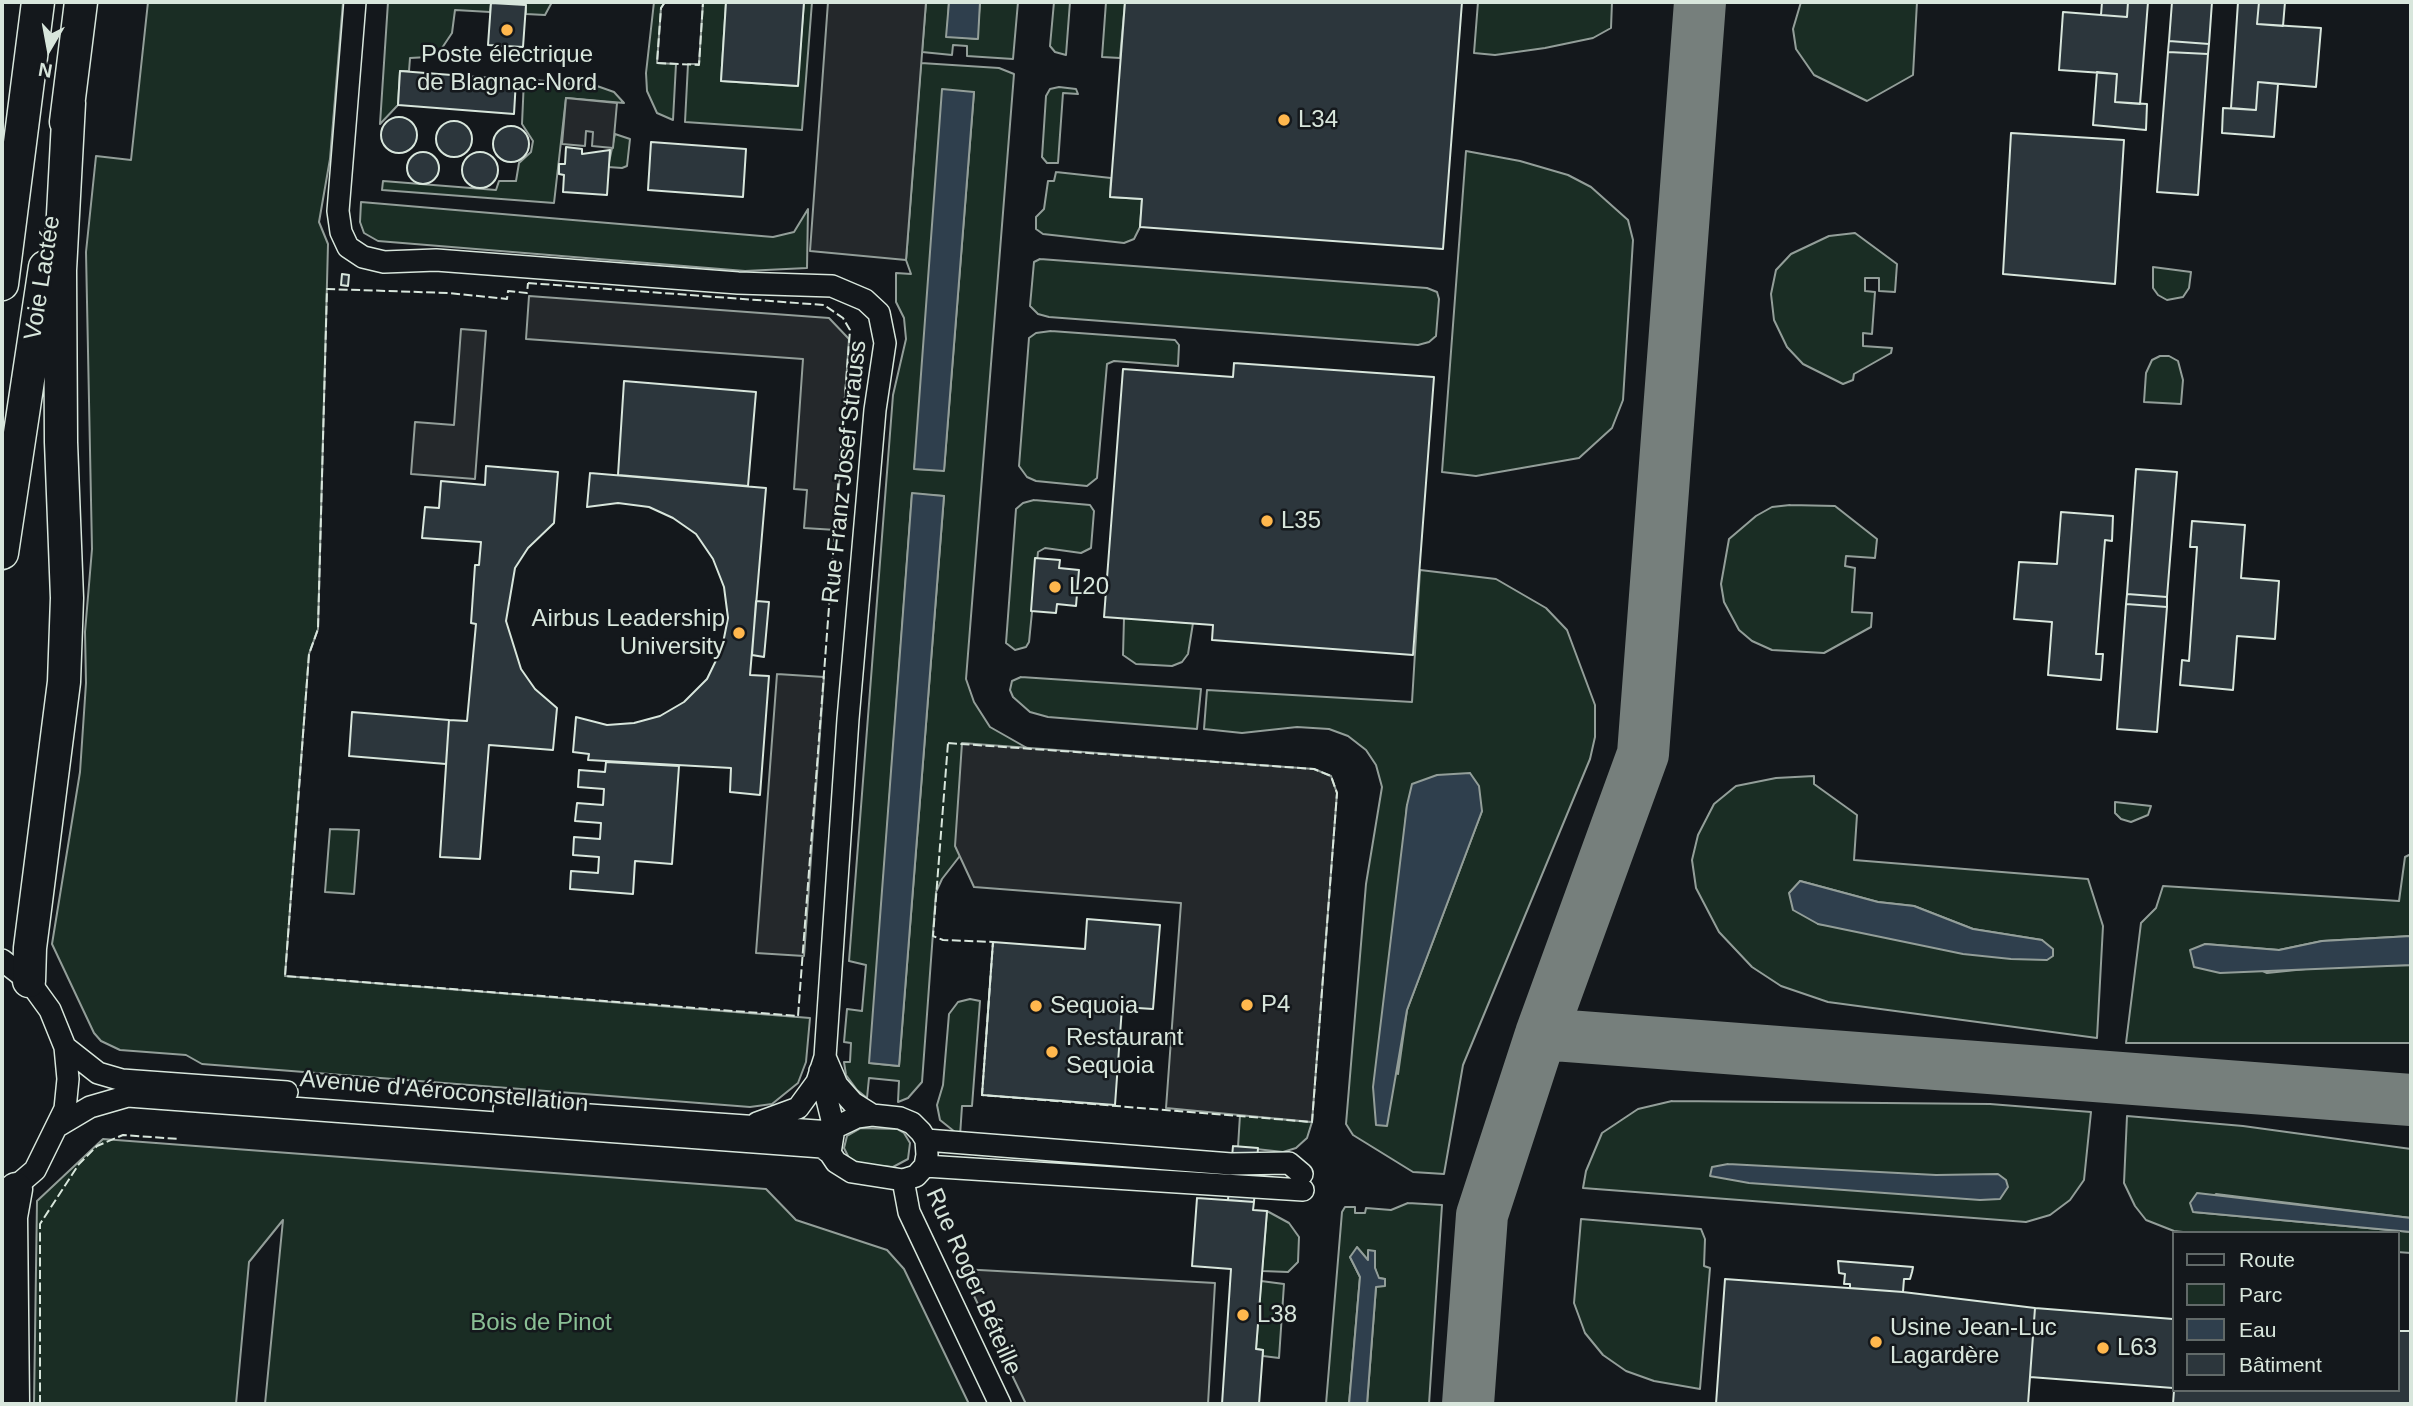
<!DOCTYPE html>
<meta charset="utf-8">
<style>
body{margin:0}
#map{position:relative;width:2413px;height:1406px;overflow:hidden;background:#14181c;font-family:Helvetica,sans-serif}
canvas{display:block}
.frame{position:absolute;inset:0;border:4px solid #d8e6dc;pointer-events:none}
.legend{position:absolute;left:2172px;top:1231px;width:228px;height:161px;box-sizing:border-box;background:#14181c;border:2px solid #626a69;margin:0;padding:9px 12px;list-style:none;font-size:21px;color:#d8e6dc}
.legend li{display:flex;align-items:center;gap:14px;height:35px}
.legend b{width:35px;border:2px solid #626a69}
.north{position:absolute;left:14px;top:14px;width:70px;height:70px;-webkit-text-stroke:5px #14181c;paint-order:stroke;rotate:190deg;font-size:19px;font-weight:700;line-height:28px;text-align:center;color:#d8e6dc}
.north::after{content:'';display:block;margin:auto;width:24px;height:32px;background:#d8e6dc;clip-path:polygon(50% 0,100% 100%,50% 72%,0 100%)}
</style>
<div id="map">
<canvas width="2413" height="1406"></canvas>
<div class="frame"></div>
<ul class="legend">
<li><b style="height:9px;background:#14181c"></b>Route</li>
<li><b style="height:19px;background:#1a2d24"></b>Parc</li>
<li><b style="height:19px;background:#2f3f4d"></b>Eau</li>
<li><b style="height:19px;background:#2c363c"></b>Bâtiment</li>
</ul>
<div class="north">N</div>
</div>
<script>
const c = document.querySelector('canvas').getContext('2d');
c.lineJoin = 'round';
function fillPath(path, color) { c.fillStyle = color; c.fill(path, 'evenodd'); }
const toPath = rows => new Path2D(rows.map(r => 'M' + r).join(''));
function stroke(path, color, width, dash) { c.strokeStyle = color; c.lineWidth = width; c.lineCap = dash ? 'butt' : 'round'; c.setLineDash(dash || []); c.stroke(path); }
function label(font, color, halo, rows, align = 'center') {
  c.font = font + ' Helvetica,sans-serif'; c.lineWidth = 5; c.setLineDash([]); c.textBaseline = 'middle'; c.strokeStyle = halo; c.fillStyle = color; for (const [text, x, y, turn = 0] of rows) {
    c.save(); c.translate(x, y); c.rotate((+turn || 0) * Math.PI / 180); c.textAlign = isNaN(turn) ? turn : align; if (halo) c.strokeText(text, 0, 0); c.fillText(text, 0, 0); c.restore();
  }
}
const green = toPath([
 [148,2,343,2,330,159,319,222,328,244,318,629,309,654,285,976,810,1018,806,1062,798,1083,772,1104,750,1107,202,1064,186,1055,120,1050,101,1041,94,1033,52,944,80,772,86,683,85,632,92,549,86,252,96,156,131,160,148,2],
 [388,2,552,2,545,15,526,14,526,5,491,3,490,12,455,10,452,33,440,51,428,57,410,58,409,71,400,71,398,105,380,124,388,2],
 [654,2,665,2,661,8,657,63,676,64,673,120,657,113,647,91,646,73,654,2],
 [703,2,726,2,721,81,797,86,804,2,812,2,802,130,685,122,688,64,699,64,703,2],
 [926,2,949,2,947,36,977,39,980,2,1018,2,1013,59,967,56,967,46,953,45,952,55,922,52,926,2],
 [1054,2,1070,2,1066,55,1055,52,1050,46,1054,2],
 [1106,2,1125,2,1120,58,1102,57,1106,2],
 [1478,2,1612,2,1611,28,1593,38,1545,48,1495,55,1474,53,1478,2],
 [1801,2,1917,2,1913,75,1867,101,1814,75,1796,49,1793,29,1801,2],
 [921,63,999,68,1014,74,966,679,974,702,990,727,1027,748,991,746,966,848,942,879,936,892,922,1082,908,1098,898,1102,899,1081,869,1078,867,1098,857,1090,846,1075,844,1062,850,1062,851,1043,844,1042,847,1009,862,1011,866,965,849,961,893,395,906,339,904,318,896,302,896,273,911,274,906,260,921,63],
 [974,92,944,470,915,469,914,468,974,92],
 [912,494,944,496,899,1066,870,1063,912,494],
 [524,79,597,86,614,92,624,103,566,98,554,203,382,190,383,181,496,190,499,181,516,181,519,163,531,152,533,141,522,124,524,79],
 [1059,87,1076,89,1078,94,1063,93,1058,163,1047,163,1042,157,1046,96,1050,89,1059,87],
 [615,134,630,139,627,166,622,168,608,167,615,134],
 [1466,151,1520,161,1568,175,1591,187,1628,220,1633,240,1623,400,1612,428,1579,458,1476,476,1442,472,1466,151],
 [1056,172,1111,178,1110,197,1142,199,1140,227,1134,239,1124,243,1043,234,1036,229,1036,217,1044,209,1048,181,1054,181,1056,172],
 [361,202,773,237,794,232,808,209,807,268,745,271,378,241,364,233,360,222,361,202],
 [1855,233,1897,264,1895,292,1879,291,1879,278,1865,278,1865,291,1875,292,1872,334,1863,333,1863,346,1892,348,1891,353,1854,374,1853,380,1843,384,1803,364,1787,347,1774,320,1771,294,1776,270,1791,254,1829,236,1855,233],
 [1040,259,1427,288,1437,292,1439,299,1436,336,1429,342,1418,345,1049,317,1038,314,1030,306,1034,262,1040,259],
 [2153,267,2191,272,2189,288,2183,297,2167,300,2158,295,2153,288,2153,267],
 [1051,331,1175,340,1179,345,1178,366,1114,361,1107,364,1097,478,1087,486,1036,481,1027,477,1019,466,1029,338,1036,333,1051,331],
 [2160,356,2169,356,2178,361,2183,380,2181,404,2144,402,2146,373,2152,360,2160,356],
 [1034,500,1090,505,1094,511,1091,548,1081,553,1045,548,1038,552,1029,642,1026,647,1015,650,1006,643,1016,509,1023,503,1034,500],
 [1790,505,1835,506,1877,539,1875,558,1846,556,1845,566,1855,568,1852,612,1872,613,1871,627,1824,653,1772,650,1752,641,1739,630,1724,602,1721,584,1729,539,1756,516,1772,507,1790,505],
 [1420,570,1496,579,1546,608,1567,630,1595,705,1595,737,1590,759,1463,1065,1444,1174,1413,1172,1353,1135,1346,1124,1366,884,1382,787,1376,765,1366,750,1348,736,1329,729,1297,727,1242,733,1204,729,1207,690,1412,702,1420,570],
 [1407,805,1482,811,1407,1010,1398,1074,1401,872,1407,805],
 [1124,618,1193,623,1188,654,1182,662,1172,666,1136,664,1123,655,1124,618],
 [1021,677,1201,689,1197,729,1048,717,1030,712,1013,697,1010,690,1012,681,1021,677],
 [1814,776,1814,784,1857,815,1854,860,2088,879,2103,926,2097,1038,1828,1002,1781,986,1752,967,1719,932,1696,888,1692,860,1698,835,1714,804,1736,786,1776,778,1814,776],
 [1800,881,1878,902,1914,906,1973,929,2042,940,1818,924,1800,881],
 [2115,802,2151,806,2148,815,2131,822,2121,819,2115,813,2115,802],
 [330,829,359,830,354,894,325,892,330,829],
 [2411,854,2411,936,2322,941,2279,950,2205,944,2267,973,2325,967,2411,965,2411,1043,2126,1043,2141,923,2156,908,2163,886,2399,901,2405,857,2411,854],
 [970,999,980,1001,972,1106,962,1106,960,1136,940,1120,937,1105,943,1085,949,1014,958,1002,970,999],
 [1672,1101,1990,1104,2091,1112,2084,1180,2070,1200,2050,1215,2026,1222,1583,1188,1586,1171,1602,1133,1638,1109,1672,1101],
 [1240,1115,1312,1122,1307,1138,1296,1148,1283,1152,1238,1147,1240,1115],
 [2127,1116,2243,1126,2411,1149,2411,1218,2216,1194,2194,1212,2411,1232,2411,1253,2397,1252,2397,1233,2192,1233,2174,1231,2146,1220,2135,1206,2124,1183,2127,1116],
 [861,1128,897,1129,904,1133,910,1143,908,1159,893,1167,858,1164,850,1160,844,1148,847,1136,861,1128],
 [103,1139,766,1189,796,1220,887,1250,904,1269,969,1404,265,1404,283,1220,249,1262,236,1404,34,1404,37,1201,103,1139],
 [1408,1203,1442,1205,1429,1404,1367,1404,1376,1287,1385,1279,1378,1278,1375,1268,1375,1251,1368,1261,1350,1257,1360,1277,1349,1404,1326,1404,1342,1212,1345,1207,1355,1207,1355,1213,1365,1213,1366,1208,1391,1210,1408,1203],
 [1267,1211,1289,1223,1299,1237,1298,1262,1288,1272,1262,1271,1267,1211],
 [1581,1219,1701,1229,1705,1239,1704,1266,1710,1268,1700,1389,1654,1381,1626,1371,1603,1355,1585,1333,1574,1303,1581,1219],
 [1261,1281,1284,1284,1279,1358,1263,1356,1263,1350,1256,1349,1261,1281]
]);
fillPath(green, '#1a2d24');
stroke(green, '#939e99', 2);
const parking = toPath([
 [828,2,926,2,906,260,810,251,828,2],
 [566,98,617,103,613,148,592,146,593,132,586,131,585,146,562,144,566,98],
 [529,296,829,318,849,339,836,530,804,528,807,490,794,489,803,359,526,339,529,296],
 [461,329,486,331,475,479,411,474,415,422,454,425,461,329],
 [777,674,824,677,804,956,756,953,777,674],
 [962,743,1314,769,1331,776,1337,793,1312,1122,1166,1108,1181,903,974,887,955,846,962,743],
 [961,1269,1215,1283,1208,1404,1026,1404,961,1269]
]);
fillPath(parking, '#24282b');
stroke(parking, '#939e99', 2);
const water = toPath([
 [949,2,980,2,978,39,946,37,949,2],
 [942,89,974,92,944,471,914,469,942,89],
 [912,493,944,496,899,1066,869,1063,912,493],
 [1470,773,1479,786,1482,811,1407,1010,1387,1126,1376,1125,1373,1087,1407,805,1412,784,1437,775,1470,773],
 [1800,881,1878,902,1914,906,1973,929,2042,940,2053,949,2053,956,2047,960,2011,959,1963,954,1818,924,1793,910,1789,893,1800,881],
 [2411,936,2411,965,2220,973,2194,967,2190,950,2205,944,2279,950,2322,941,2411,936],
 [1728,1164,1936,1175,1998,1174,2006,1180,2008,1187,2000,1199,1980,1200,1749,1183,1710,1176,1712,1167,1728,1164],
 [2197,1193,2411,1218,2411,1232,2193,1212,2190,1203,2197,1193],
 [1357,1247,1368,1260,1368,1250,1375,1251,1375,1268,1379,1278,1385,1279,1385,1286,1376,1287,1367,1404,1349,1404,1360,1277,1350,1257,1357,1247]
]);
fillPath(water, '#2f3f4d');
stroke(water, '#939e99', 2);
stroke(toPath([
 [1541,1034,2411,1100],
 [1468,1404,1482,1215,1541,1034,1643,754,1700,2]
]), '#767f7c', 52);
const building = toPath([
 [726,2,804,2,798,86,721,81,726,2],
 [1125,2,1462,2,1443,249,1140,227,1142,199,1110,197,1125,2],
 [2102,2,2128,2,2127,17,2101,15,2102,2],
 [2128,2,2148,2,2140,104,2115,102,2117,74,2059,70,2063,12,2127,17,2128,2],
 [2172,2,2212,2,2209,44,2169,41,2172,2],
 [2238,2,2259,2,2257,24,2321,28,2316,87,2258,82,2256,110,2231,108,2238,2],
 [2259,2,2285,2,2283,26,2257,24,2259,2],
 [491,3,526,5,523,47,488,45,491,3],
 [2169,41,2209,44,2208,54,2168,52,2169,41],
 [2168,52,2208,54,2198,195,2157,192,2168,52],
 [400,71,516,80,514,114,398,105,400,71],
 [2097,72,2117,74,2115,102,2147,104,2146,130,2093,125,2097,72],
 [2258,82,2278,84,2274,137,2222,133,2223,108,2256,110,2258,82],
 '381 135a18 18 0 1 1 36 0a18 18 0 1 1-36 0Z',
 '436 139a18 18 0 1 1 36 0a18 18 0 1 1-36 0Z',
 '493 144a18 18 0 1 1 36 0a18 18 0 1 1-36 0Z',
 [2011,133,2124,140,2115,284,2003,274,2011,133],
 [651,142,746,149,743,197,648,190,651,142],
 [566,147,582,149,582,154,610,150,607,195,563,192,564,175,559,174,559,164,565,164,566,147],
 '407 168a16 16 0 1 1 32 0a16 16 0 1 1-32 0Z',
 '462 170a18 18 0 1 1 36 0a18 18 0 1 1-36 0Z',
 [342,274,349,275,348,286,341,285,342,274],
 [1234,363,1434,377,1413,655,1212,640,1213,625,1104,617,1123,369,1233,377,1234,363],
 [624,381,756,392,748,486,618,475,624,381],
 [486,466,558,472,554,523,528,548,515,568,506,621,521,669,535,689,557,708,553,750,489,745,480,859,440,857,449,720,467,721,476,624,471,623,475,565,479,565,481,542,422,538,425,507,439,508,441,481,485,485,486,466],
 [2136,469,2177,472,2167,597,2127,594,2136,469],
 [590,473,766,488,750,675,769,676,760,795,730,792,731,768,588,760,589,754,573,752,576,717,607,725,634,723,660,716,684,702,707,679,722,648,728,618,724,587,713,559,696,534,673,518,649,507,618,503,587,507,590,473],
 [2061,512,2113,516,2112,541,2105,540,2096,654,2103,654,2101,680,2048,675,2052,622,2014,619,2019,562,2057,564,2061,512],
 [2192,521,2245,525,2241,578,2279,581,2275,639,2237,636,2233,690,2180,685,2182,660,2189,661,2197,547,2190,547,2192,521],
 [1035,558,1060,560,1059,568,1079,570,1076,606,1057,604,1056,613,1031,611,1035,558],
 [2127,594,2167,597,2167,607,2126,604,2127,594],
 [756,601,769,602,764,657,752,655,756,601],
 [2126,604,2167,607,2157,732,2117,729,2126,604],
 [352,712,449,720,446,764,349,756,352,712],
 [606,762,679,766,672,864,635,861,633,894,570,889,571,871,598,873,599,857,573,855,574,837,600,839,601,823,575,821,577,803,603,805,604,789,578,787,579,770,605,772,606,762],
 [1087,919,1160,925,1153,1009,1122,1007,1115,1105,982,1095,993,942,1085,949,1087,919],
 [1233,1146,1258,1148,1254,1202,1228,1200,1233,1146],
 [1197,1198,1254,1202,1253,1210,1267,1211,1256,1349,1263,1350,1259,1404,1222,1404,1231,1269,1192,1266,1197,1198],
 [1838,1261,1913,1267,1912,1272,1910,1279,1904,1279,1903,1292,1850,1288,1850,1284,1844,1284,1845,1274,1839,1273,1838,1261],
 [1725,1279,1903,1292,2035,1308,2028,1404,1716,1404,1725,1279],
 [2035,1308,2173,1319,2173,1388,2030,1377,2035,1308],
 [2397,1331,2411,1331,2411,1404,2173,1404,2174,1390,2397,1390,2397,1331]
]);
fillPath(building, '#2c363c');
stroke(building, '#d8e6dc', 2);
const minor = toPath([
 [355,2,338,211,341,232,348,247,363,257,384,262,436,260,738,283,832,286,865,300,879,313,885,343,875,410,848,719,825,1057,837,1085,853,1103,872,1115],
 [2,960,29,981,50,1010,65,1047,68,1079,65,1109,35,1170,7,1194],
 [65,1047,98,1073,122,1080,287,1092],
 [820,1071,834,1128],
 [504,1109,831,1132],
 [872,1115,900,1118,912,1123,921,1132,926,1140,927,1155,925,1166,916,1176,903,1180,852,1172,836,1162,830,1153,834,1128,857,1117,872,1115],
 [757,1123,798,1108,817,1082,825,1057],
 [58,1126,90,1107,128,1096,822,1147,830,1153],
 [926,1140,1231,1164,1289,1163,1302,1174],
 [925,1166,1303,1190],
 [903,1180,909,1212,1000,1404]
]);
const highway = toPath([
 [66,122,81,2],
 [2,284,38,2],
 [2,553,45,267],
 [29,981,30,948,64,682,67,598,61,442,60,270,69,103],
 [13,1404,11,1217,16,1189]
]);
stroke(minor, '#d8e6dc', 24);
stroke(highway, '#d8e6dc', 35);
stroke(minor, '#14181c', 21);
stroke(highway, '#14181c', 32);
stroke(toPath([
 [665,2,661,8,657,63,699,65,703,2],
 [528,283,824,305,843,318,850,330,798,1016,285,976,309,654,318,629,327,289,449,293,507,299,508,291,527,293,528,283],
 [948,743,1314,769,1331,776,1337,793,1312,1122,982,1095,993,942,943,940,933,936,948,743],
 [40,1404,40,1224,79,1164,97,1146,123,1135,180,1139]
]), '#d8e6dc', 2, [9, 3.5]);
for (const [x, y, r, color] of [
 [507,30,7,"#ffb74d"],
 [1284,120,7,"#ffb74d"],
 [1267,521,7,"#ffb74d"],
 [1055,587,7,"#ffb74d"],
 [739,633,7,"#ffb74d"],
 [1247,1005,7,"#ffb74d"],
 [1036,1006,7,"#ffb74d"],
 [1052,1052,7,"#ffb74d"],
 [1243,1315,7,"#ffb74d"],
 [1876,1342,7,"#ffb74d"],
 [2103,1348,7,"#ffb74d"]
]) { const dot = new Path2D(); dot.arc(x, y, r, 0, 2 * Math.PI); c.fillStyle = color; c.fill(dot); stroke(dot, '#14181c', 2.5); }
label('24px', '#d8e6dc', '#14181c', [
 ["Poste électrique",507,55,"center"],
 ["de Blagnac-Nord",507,83,"center"],
 ["L34",1298,120],
 ["L35",1281,521],
 ["L20",1069,587],
 ["Airbus Leadership",725,619,"right"],
 ["University",725,647,"right"],
 ["P4",1261,1005],
 ["Sequoia",1050,1006],
 ["Restaurant",1066,1038],
 ["Sequoia",1066,1066],
 ["L38",1257,1315],
 ["Usine Jean-Luc",1890,1328],
 ["Lagardère",1890,1356],
 ["L63",2117,1348]
], 'left');
label('24px', '#d8e6dc', '#14181c', [
 ["Voie Lactée",43,278,-81],
 ["Rue Franz Josef Strauss",845,472,-84],
 ["Avenue d'Aéroconstellation",444,1092,5],
 ["Rue Roger Béteille",973,1282,66]
]);
label('24px', '#8ac095', '#14181c', [
 ["Bois de Pinot",541,1323]
]);
</script>
